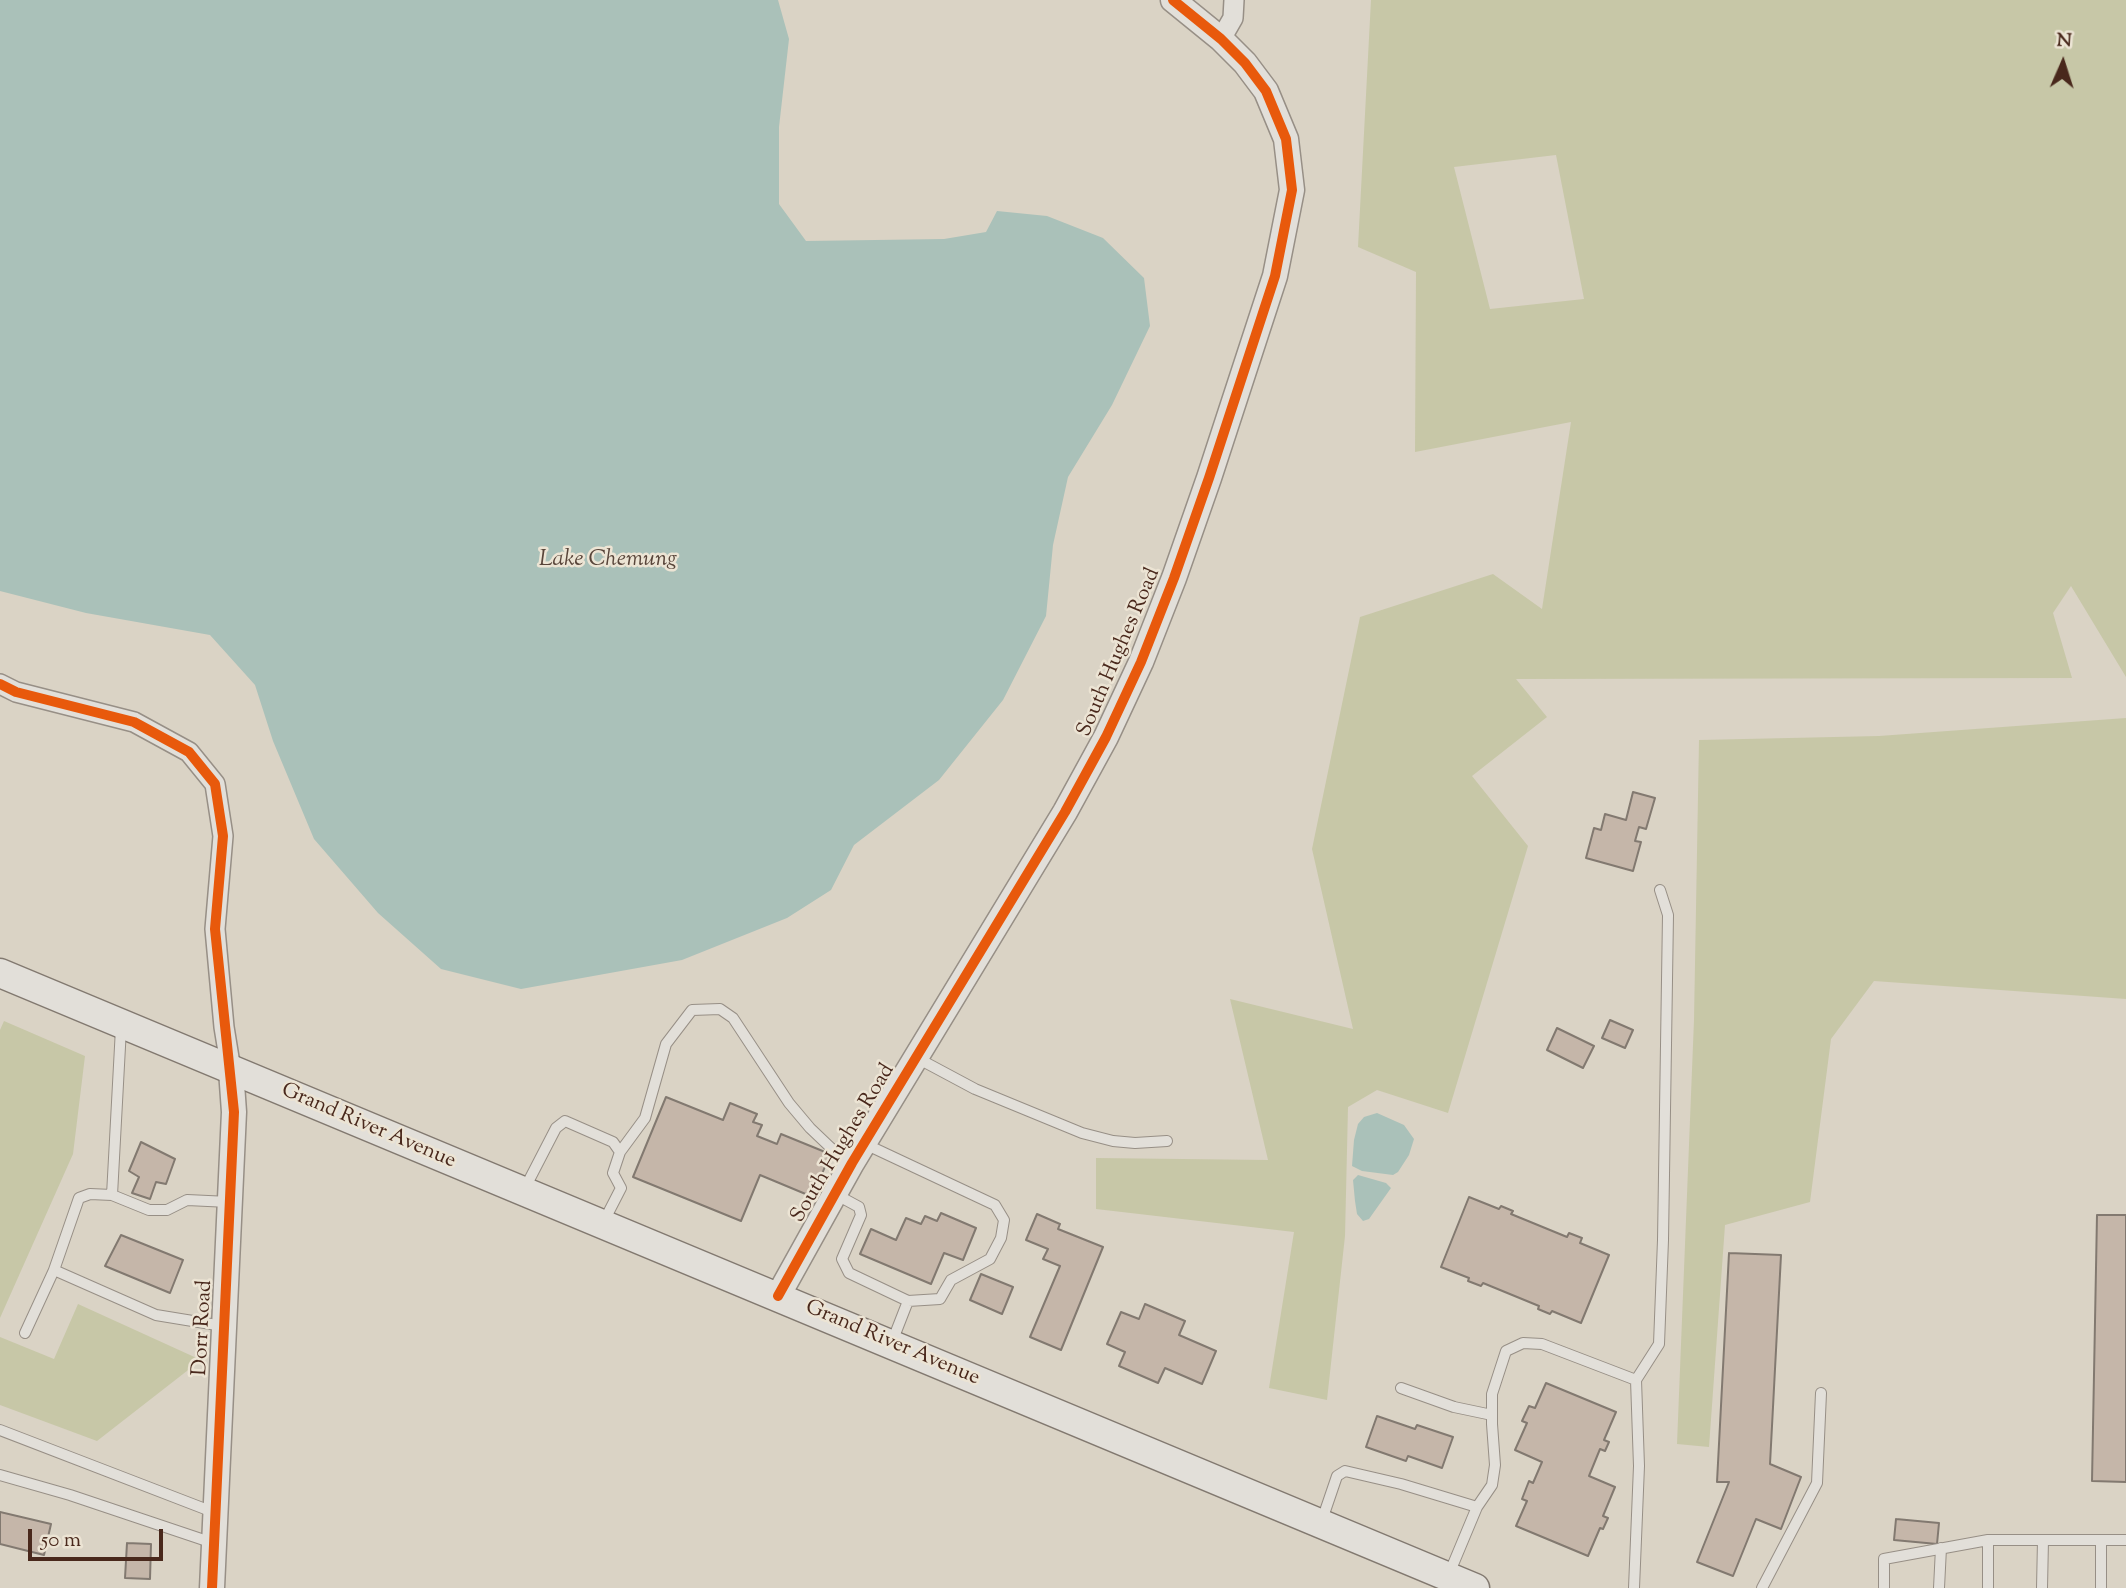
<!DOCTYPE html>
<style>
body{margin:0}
#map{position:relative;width:2126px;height:1588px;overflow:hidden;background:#dad3c5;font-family:"Sorts Mill Goudy",serif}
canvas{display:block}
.north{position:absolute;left:2028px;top:28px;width:70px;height:70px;-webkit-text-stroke:5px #ece4d4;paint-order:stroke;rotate:3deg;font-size:19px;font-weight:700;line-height:28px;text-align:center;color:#49281c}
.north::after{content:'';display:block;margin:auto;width:24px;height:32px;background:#49281c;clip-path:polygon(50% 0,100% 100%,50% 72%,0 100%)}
.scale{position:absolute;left:28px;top:1529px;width:135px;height:32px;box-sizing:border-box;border:4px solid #49281c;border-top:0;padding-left:9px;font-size:21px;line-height:24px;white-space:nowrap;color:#49281c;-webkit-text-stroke:5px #ece4d4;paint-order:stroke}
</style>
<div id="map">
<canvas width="2126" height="1588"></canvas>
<div class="north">N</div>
<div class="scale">50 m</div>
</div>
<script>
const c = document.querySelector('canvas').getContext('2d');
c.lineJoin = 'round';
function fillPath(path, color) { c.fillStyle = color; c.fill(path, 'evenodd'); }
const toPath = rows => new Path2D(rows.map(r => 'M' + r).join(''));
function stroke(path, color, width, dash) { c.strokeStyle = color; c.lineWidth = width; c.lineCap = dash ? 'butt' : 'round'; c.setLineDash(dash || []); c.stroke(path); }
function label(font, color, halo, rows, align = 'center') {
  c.font = font + ' "Sorts Mill Goudy",serif'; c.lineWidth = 5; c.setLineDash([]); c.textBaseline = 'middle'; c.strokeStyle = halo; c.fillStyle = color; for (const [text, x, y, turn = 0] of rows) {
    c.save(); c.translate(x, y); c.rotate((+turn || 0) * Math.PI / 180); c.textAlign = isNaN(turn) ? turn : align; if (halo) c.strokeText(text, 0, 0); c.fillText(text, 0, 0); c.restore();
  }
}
fillPath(toPath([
 [1371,0,2126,0,2126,677,2071,586,2053,613,2072,678,1516,679,1547,717,1472,776,1528,846,1448,1113,1377,1090,1348,1107,1345,1236,1327,1400,1269,1388,1294,1232,1096,1209,1096,1158,1268,1160,1230,999,1353,1029,1312,849,1360,617,1493,574,1542,609,1571,422,1415,452,1416,272,1358,247],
 [1556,155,1584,299,1490,309,1454,167],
 [2126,718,2126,999,1874,981,1831,1039,1810,1202,1725,1225,1709,1447,1677,1444,1694,1020,1699,740,1879,736],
 [4,1021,85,1056,73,1154,0,1318,0,1030],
 [78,1304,201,1360,97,1441,0,1405,0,1337,54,1359]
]), '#c7c7a7');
fillPath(toPath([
 [0,0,778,0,789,39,779,127,779,204,806,241,944,239,986,232,997,211,1047,216,1103,238,1144,278,1150,326,1112,405,1068,477,1053,545,1046,616,1003,700,939,780,854,845,831,890,787,918,682,960,521,989,441,969,378,913,314,839,273,741,255,685,210,635,86,613,0,591],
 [1377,1113,1404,1125,1414,1139,1409,1155,1398,1172,1393,1175,1362,1171,1352,1166,1354,1140,1358,1124,1364,1117],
 [1358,1175,1386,1183,1391,1188,1369,1219,1363,1221,1357,1214,1355,1201,1353,1180]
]), '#aac1b9');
const building = toPath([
 [1633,792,1655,798,1646,829,1639,827,1635,841,1641,842,1633,871,1586,858,1594,828,1601,830,1605,814,1626,820,1633,792],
 [1610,1020,1633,1030,1625,1048,1602,1038,1610,1020],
 [1557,1028,1594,1046,1583,1068,1547,1050,1557,1028],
 [666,1097,723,1120,730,1103,757,1114,753,1122,762,1125,757,1136,777,1144,781,1134,830,1154,820,1179,816,1177,808,1195,760,1175,741,1221,633,1177,666,1097],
 [141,1142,175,1159,166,1184,156,1182,150,1199,132,1193,139,1177,129,1171,141,1142],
 [1469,1197,1499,1209,1501,1206,1513,1211,1511,1214,1567,1237,1569,1233,1582,1238,1580,1243,1609,1255,1581,1323,1552,1311,1550,1314,1538,1309,1539,1306,1483,1283,1481,1286,1468,1281,1469,1278,1441,1267,1469,1197],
 [941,1213,976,1228,963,1260,944,1253,931,1284,860,1254,871,1229,896,1240,906,1218,921,1224,925,1216,937,1221,941,1213],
 [1037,1214,1060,1224,1058,1229,1103,1247,1061,1350,1030,1337,1060,1266,1043,1259,1048,1249,1026,1240,1037,1214],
 [2097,1215,2126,1215,2126,1482,2092,1481,2097,1215],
 [121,1235,183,1260,170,1293,105,1266,121,1235],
 [1729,1253,1781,1255,1770,1464,1801,1477,1781,1529,1756,1519,1733,1576,1697,1562,1729,1482,1717,1482,1729,1253],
 [981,1274,1013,1287,1002,1314,970,1300,981,1274],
 [1145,1304,1185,1321,1179,1335,1216,1351,1202,1384,1165,1368,1158,1383,1119,1366,1125,1352,1107,1344,1121,1312,1139,1319,1145,1304],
 [1546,1383,1616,1412,1604,1440,1609,1442,1605,1451,1600,1449,1589,1476,1615,1487,1603,1516,1608,1518,1603,1529,1600,1528,1588,1556,1516,1526,1527,1501,1522,1499,1529,1481,1533,1483,1542,1462,1515,1450,1527,1423,1522,1421,1529,1406,1535,1408,1546,1383],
 [1377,1416,1415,1429,1417,1425,1453,1437,1442,1468,1408,1456,1406,1461,1366,1447,1377,1416],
 [0,1512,51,1524,44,1555,0,1544,0,1512],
 [1896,1519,1939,1523,1937,1544,1894,1540,1896,1519],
 [127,1543,151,1544,150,1579,125,1578,127,1543]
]);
fillPath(building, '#c5b6a9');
stroke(building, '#827970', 2);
const service = toPath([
 [917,1058,975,1089,1082,1133,1113,1141,1135,1143,1167,1141],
 [865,1144,995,1205,1004,1220,1001,1238,990,1259,951,1280,940,1299,908,1301,892,1342],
 [620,1152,645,1118,666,1044,692,1010,720,1009,733,1018,789,1103,810,1128,831,1148,852,1163],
 [525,1188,556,1128,565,1121,613,1142,620,1152,613,1173,621,1188,603,1223],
 [835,1194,859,1207,861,1215,842,1259,849,1273,908,1301],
 [112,1195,121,1028],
 [223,1326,156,1315,54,1270,79,1198,90,1194,112,1195,149,1210,167,1210,187,1200,229,1202],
 [25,1333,54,1270],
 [1401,1388,1454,1407,1492,1415],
 [0,1430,213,1512],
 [0,1475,70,1495,213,1543],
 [1322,1520,1337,1476,1345,1471,1401,1484,1477,1507],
 [2101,1540,2101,1588],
 [1449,1574,1477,1507,1492,1485,1495,1465,1492,1424,1492,1394,1506,1351,1523,1343,1542,1344,1636,1380],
 [1634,1588,1639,1466,1636,1380,1659,1344,1663,1240,1668,915,1660,890],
 [1762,1588,1817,1483,1821,1393],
 [1884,1588,1884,1559,1988,1540,2126,1540],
 [1939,1588,1941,1548],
 [1988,1588,1988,1540],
 [2042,1588,2043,1540]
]);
const minor = toPath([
 [1221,39,1233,18,1234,0],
 [0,684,16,692,134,722,189,752,215,784,223,836,215,929,224,1027,231,1070]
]);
const tertiary = toPath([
 [778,1296,852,1163,1065,812,1106,737,1141,662,1174,578,1209,478,1275,276,1292,190,1286,139,1266,91,1245,63,1221,39,1173,0],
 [212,1588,234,1112,231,1070]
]);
const secondary = toPath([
 [0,973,1475,1588]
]);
stroke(service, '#978f86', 12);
stroke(minor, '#978f86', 22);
stroke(tertiary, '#978f86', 27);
stroke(secondary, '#827970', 31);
stroke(service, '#e2dfd9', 10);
stroke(minor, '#e2dfd9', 19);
stroke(tertiary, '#e2dfd9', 24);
stroke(secondary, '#e2dfd9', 28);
stroke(toPath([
 [0,684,16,692,134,722,189,752,215,784,223,836,215,929,234,1112,212,1588],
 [778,1296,852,1163,1065,812,1106,737,1141,662,1174,578,1209,478,1275,276,1292,190,1286,139,1266,91,1245,63,1221,39,1173,0]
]), '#e8590c', 10);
label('21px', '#49281c', '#ece4d4', [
 ["South Hughes Road",1120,653,-67],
 ["Grand River Avenue",368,1127,23],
 ["South Hughes Road",844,1144,-59],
 ["Dorr Road",204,1328,-87],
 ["Grand River Avenue",892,1344,23]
]);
label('italic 23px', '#58453a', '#ece4d4', [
 ["Lake Chemung",608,561]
]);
</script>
